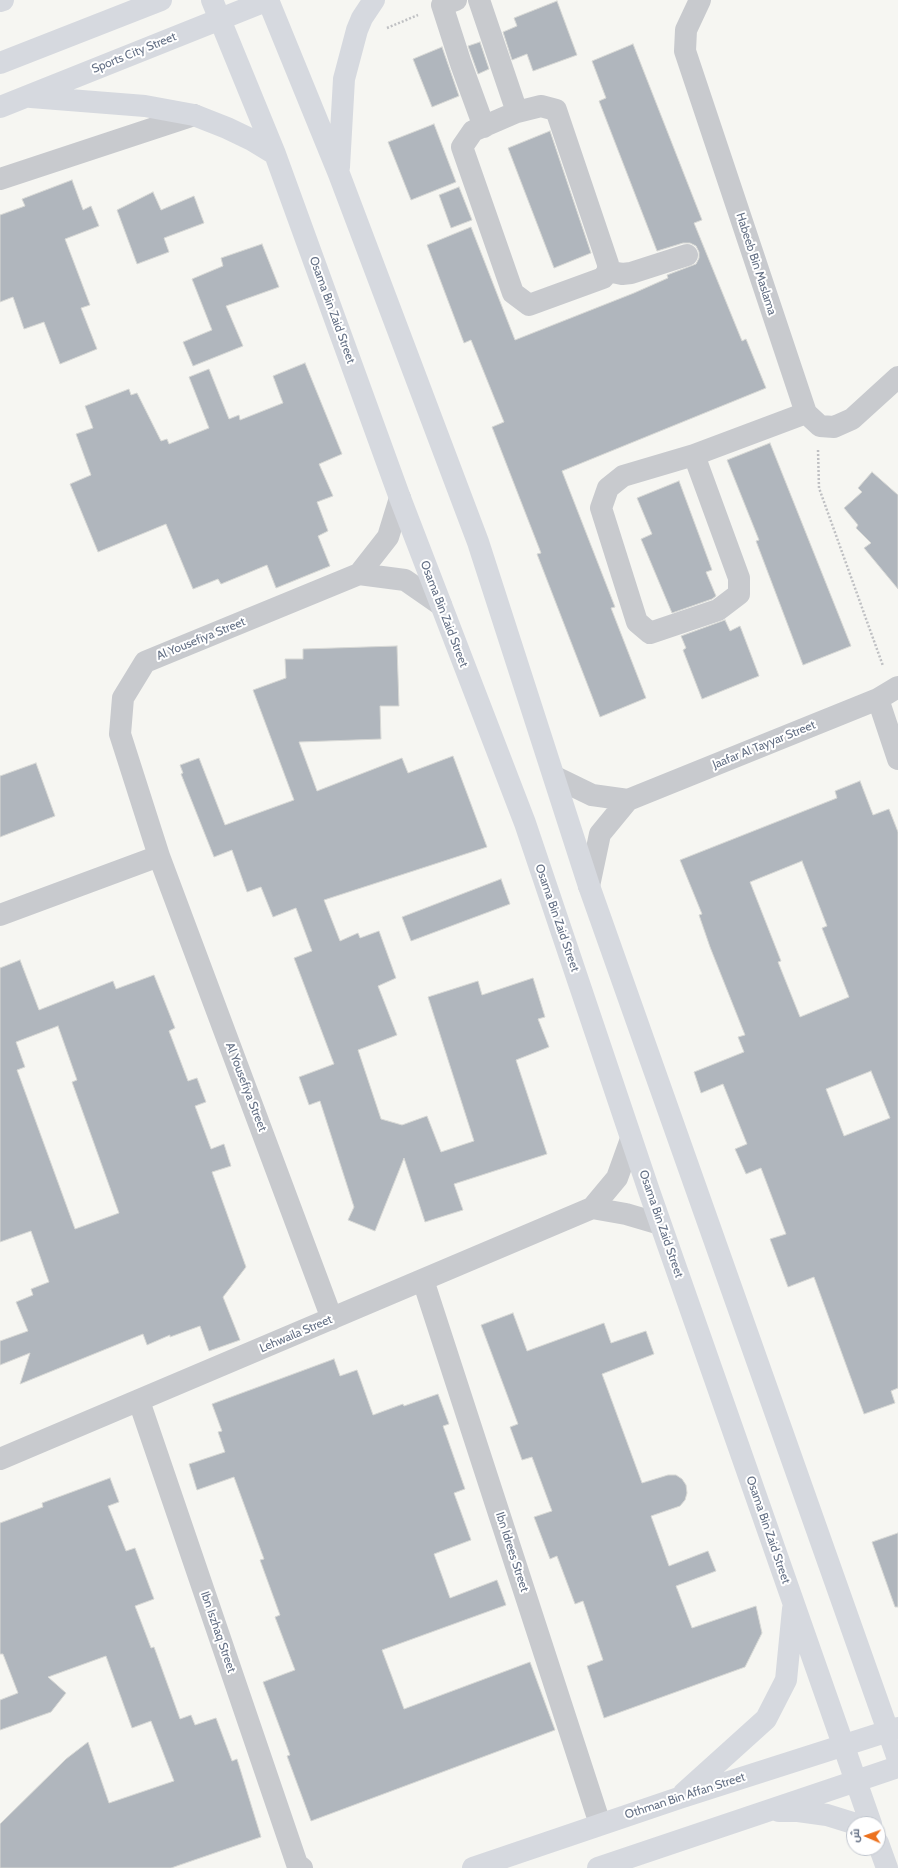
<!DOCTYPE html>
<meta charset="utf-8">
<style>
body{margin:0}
#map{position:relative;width:898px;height:1868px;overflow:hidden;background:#f6f6f2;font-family:Cabin,Cairo,sans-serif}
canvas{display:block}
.north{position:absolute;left:846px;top:1816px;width:40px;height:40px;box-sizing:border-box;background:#fff;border:1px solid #c1c6ce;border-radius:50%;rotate:272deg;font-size:11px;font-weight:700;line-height:16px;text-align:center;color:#647085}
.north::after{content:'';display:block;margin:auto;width:14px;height:18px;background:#ec711d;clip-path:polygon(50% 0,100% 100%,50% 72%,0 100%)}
</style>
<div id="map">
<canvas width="898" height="1868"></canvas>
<div class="north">ش</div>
</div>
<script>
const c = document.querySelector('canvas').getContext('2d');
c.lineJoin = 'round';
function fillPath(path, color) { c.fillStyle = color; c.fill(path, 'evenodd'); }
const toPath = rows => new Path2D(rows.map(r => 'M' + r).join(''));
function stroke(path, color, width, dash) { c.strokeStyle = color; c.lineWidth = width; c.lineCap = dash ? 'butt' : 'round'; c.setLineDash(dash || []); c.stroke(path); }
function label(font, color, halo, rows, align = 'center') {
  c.font = font + ' Cabin,sans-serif'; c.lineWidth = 4; c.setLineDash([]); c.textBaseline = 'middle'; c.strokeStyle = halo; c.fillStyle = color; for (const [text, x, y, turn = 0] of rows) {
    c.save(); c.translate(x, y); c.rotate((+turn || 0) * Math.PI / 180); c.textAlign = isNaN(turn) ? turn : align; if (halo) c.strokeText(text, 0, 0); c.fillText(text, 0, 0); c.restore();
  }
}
const building = toPath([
 [557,1,577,55,533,71,527,54,512,60,503,32,517,26,514,18,557,1],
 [480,42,489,69,478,74,468,46,480,42],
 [633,44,702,220,694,223,742,341,746,339,766,388,562,471,615,607,611,608,646,698,600,717,537,554,541,553,492,427,504,422,471,340,464,343,427,245,471,227,515,340,634,293,668,278,667,275,696,264,699,258,699,252,696,246,690,243,683,243,657,251,599,101,606,98,592,61,633,44],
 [442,47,459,96,432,107,413,59,442,47],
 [434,124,456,182,411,200,388,142,434,124],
 [550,131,591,253,554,268,508,148,550,131],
 [72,180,83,210,91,206,99,226,65,239,90,305,81,308,97,349,60,364,44,322,24,329,13,297,0,302,0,215,25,206,22,199,72,180],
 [459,187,472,220,451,228,439,195,459,187],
 [153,192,161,210,194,196,204,223,164,238,169,252,137,264,117,210,153,192],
 [262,244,279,287,226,306,243,346,193,366,183,342,212,330,192,279,223,266,221,258,262,244],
 [305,363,342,454,319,464,333,496,317,502,328,531,318,536,330,566,276,588,267,565,221,584,218,579,193,589,166,524,98,552,70,484,91,475,76,434,93,428,85,406,129,389,131,395,137,393,161,441,167,439,169,444,209,428,189,377,209,369,229,419,239,415,240,420,283,403,273,376,305,363],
 [770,443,851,646,803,665,756,541,759,540,727,460,770,443],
 [872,472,898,495,898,589,864,548,871,543,856,528,858,525,844,508,862,492,858,488,872,472],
 [679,481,712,570,706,572,716,596,712,599,672,613,641,539,652,534,637,498,679,481],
 [725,620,730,631,740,626,759,676,702,699,683,650,686,648,681,636,725,620],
 [397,646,399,706,380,706,381,739,299,742,317,791,402,758,408,773,453,756,487,847,324,900,340,941,358,933,360,938,379,931,396,978,378,986,397,1035,358,1050,381,1119,402,1125,427,1116,441,1152,474,1141,428,997,478,981,482,995,533,978,545,1017,538,1019,549,1047,516,1060,547,1154,454,1184,463,1210,425,1222,404,1158,375,1231,348,1220,354,1207,320,1101,309,1105,299,1077,334,1064,294,958,312,951,296,908,273,917,261,887,247,892,232,850,214,857,181,774,183,773,180,765,199,758,225,825,294,800,253,690,286,678,285,659,303,659,303,649,397,646],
 [36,763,55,816,0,837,0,776,36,763],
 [860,781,873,815,889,809,898,832,898,1388,891,1391,895,1403,864,1414,814,1277,788,1287,770,1239,786,1234,761,1168,746,1174,735,1149,747,1144,723,1084,701,1093,694,1072,744,1052,738,1037,745,1035,710,947,699,915,702,914,680,860,837,798,835,791,860,781],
 [802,861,827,926,822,928,849,997,800,1017,778,962,781,961,750,882,802,861],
 [871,1071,890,1118,844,1136,826,1089,871,1071],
 [501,879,510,904,411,941,402,917,501,879],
 [20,960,39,1010,113,981,116,989,154,975,175,1028,169,1031,188,1081,197,1078,206,1102,195,1106,211,1149,224,1144,231,1166,212,1172,246,1267,223,1297,240,1340,209,1351,200,1326,170,1337,170,1335,147,1345,143,1334,20,1384,30,1353,0,1365,0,1341,28,1331,16,1302,33,1295,31,1289,49,1282,31,1231,0,1242,0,968,20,960],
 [58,1026,77,1080,72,1082,119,1213,75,1229,17,1070,25,1067,16,1042,58,1026],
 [513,1313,527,1351,604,1323,611,1343,646,1331,654,1354,602,1374,642,1483,668,1475,676,1475,682,1479,686,1485,687,1493,685,1500,680,1506,651,1516,669,1566,708,1551,716,1571,676,1586,692,1628,756,1606,762,1633,745,1667,604,1718,587,1666,603,1660,583,1601,575,1604,557,1556,550,1559,534,1517,552,1511,532,1457,522,1460,510,1427,518,1424,481,1325,513,1313],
 [334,1359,340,1376,357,1370,373,1415,403,1404,404,1406,438,1394,449,1424,443,1426,465,1489,454,1493,471,1540,434,1554,450,1598,497,1580,506,1605,382,1650,404,1709,530,1662,555,1730,311,1821,287,1756,290,1755,263,1682,295,1670,275,1617,280,1615,260,1560,264,1559,234,1477,197,1490,189,1464,225,1452,218,1432,222,1431,212,1404,334,1359],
 [110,1478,119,1502,108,1506,126,1551,135,1548,154,1599,135,1606,151,1648,154,1647,180,1719,191,1715,195,1725,216,1718,232,1761,237,1759,261,1837,171,1868,0,1868,0,1824,66,1759,88,1742,109,1803,174,1781,151,1721,132,1728,106,1656,48,1677,66,1693,51,1712,0,1730,0,1700,18,1693,3,1654,0,1654,0,1523,43,1507,42,1503,110,1478],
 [898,1533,898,1607,895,1607,872,1542,898,1533]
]);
fillPath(building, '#b0b6bd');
stroke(building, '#d7d8d5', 1);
stroke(toPath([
 [387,28,418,15],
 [818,450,819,488,883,666]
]), '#bfc0c3', 2.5, [2, 2]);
stroke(toPath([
 [456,0,442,5,461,64,484,127],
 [479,0,517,112],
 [700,0,686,30,685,51,806,413,820,426,834,427,852,419,898,377],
 [541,106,556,110,608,264,608,271,603,278,529,305,513,293,462,147,473,131,517,112,541,106],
 [0,179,194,115],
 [608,271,622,274,631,273,687,255],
 [694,455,739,578,739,594,718,610,650,633,637,622,601,508,608,488,623,476,694,455,806,413],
 [359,574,388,537,400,498],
 [878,699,898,759],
 [555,777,592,795,628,800],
 [589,886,600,834,628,800,878,699,898,687],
 [0,915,159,856],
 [592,1208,626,1214,660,1224],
 [423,1280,600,1824],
 [332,1319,159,856,120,734,123,698,145,662,359,574,405,580,441,605],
 [139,1401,297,1864,302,1868],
 [0,1459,592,1208,617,1178,631,1139]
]), '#c8cace', 22);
stroke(toPath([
 [212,0,275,154,400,498,525,823,649,1191,871,1824],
 [268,0,339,174,478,542,589,886,898,1759],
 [0,1,3,0],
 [0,63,161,0],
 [31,97,145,106,194,115,227,128,252,140,275,154],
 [0,107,268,0],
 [339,167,344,79,357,30,362,18,374,0],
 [684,1793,766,1719,786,1680,793,1609],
 [779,1811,798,1811,827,1815,856,1824],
 [878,1843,887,1868],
 [473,1868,679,1798,898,1728],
 [598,1868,898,1767]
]), '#d6d9df', 22);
label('12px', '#647085', '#fff', [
 ["Sports City Street",134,53,-22],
 ["Habeeb Bin Maslama",756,264,72],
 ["Osama Bin Zaid Street",332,310,70],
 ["Osama Bin Zaid Street",444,614,69],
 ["Al Yousefiya Street",201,639,-22],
 ["Jaafar Al Tayyar Street",764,745,-22],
 ["Osama Bin Zaid Street",557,918,71],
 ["Al Yousefiya Street",246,1087,69],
 ["Osama Bin Zaid Street",661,1224,71],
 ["Lehwaila Street",296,1334,-23],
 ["Osama Bin Zaid Street",768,1530,71],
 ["Ibn Idrees Street",512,1552,72],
 ["Ibn Iszhaq Street",218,1632,71],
 ["Othman Bin Affan Street",685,1796,-18]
]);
</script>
